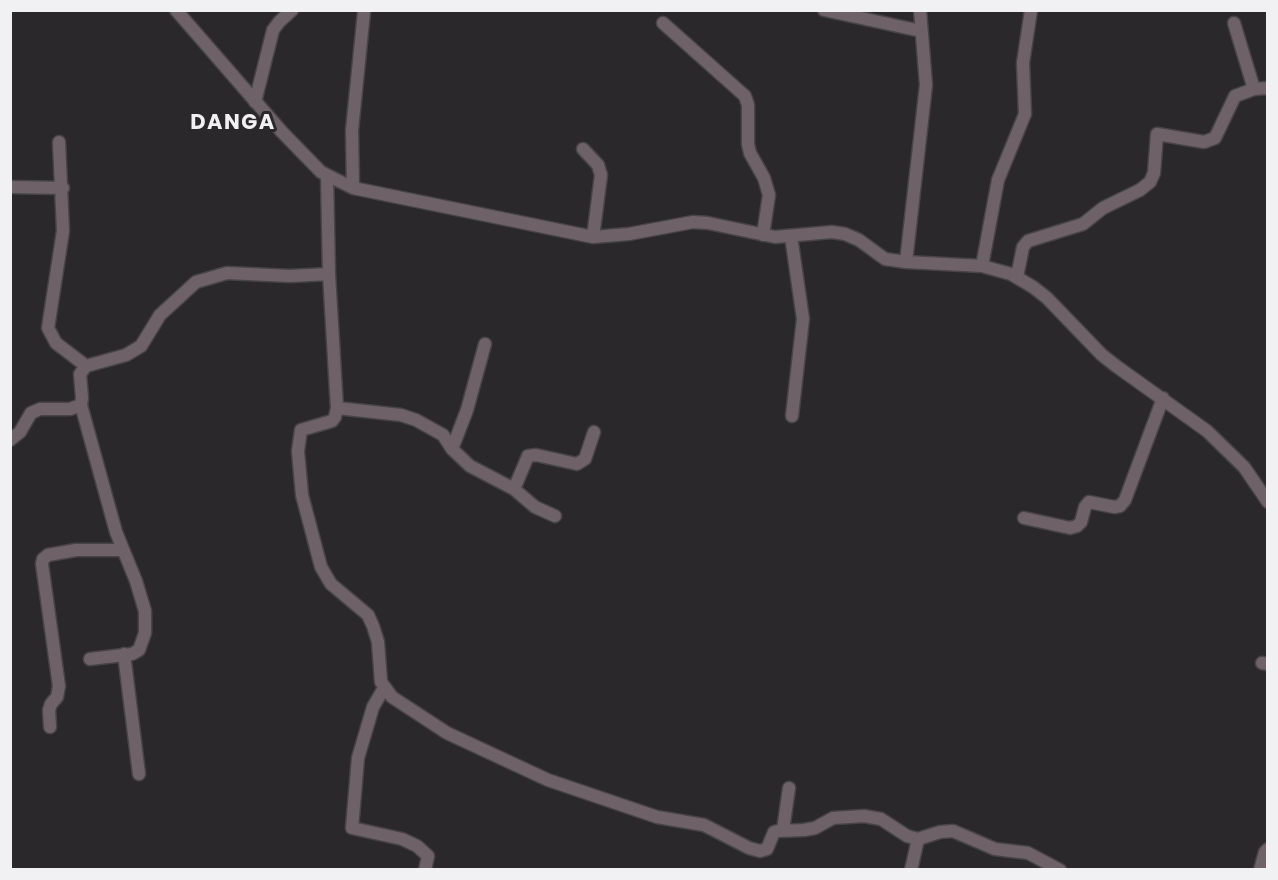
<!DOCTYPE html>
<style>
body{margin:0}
#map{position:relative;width:1278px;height:880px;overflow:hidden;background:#2a282b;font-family:Poppins,sans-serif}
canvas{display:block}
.frame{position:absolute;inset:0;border:12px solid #f1f0f2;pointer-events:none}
</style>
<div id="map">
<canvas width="1278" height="880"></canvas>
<div class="frame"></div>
</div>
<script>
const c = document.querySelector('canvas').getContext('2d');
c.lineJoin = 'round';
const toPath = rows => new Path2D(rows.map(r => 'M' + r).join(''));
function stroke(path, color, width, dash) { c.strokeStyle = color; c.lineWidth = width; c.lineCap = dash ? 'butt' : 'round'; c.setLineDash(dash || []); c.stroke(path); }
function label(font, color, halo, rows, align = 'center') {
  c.font = font + ' Poppins,sans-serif'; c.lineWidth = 6; c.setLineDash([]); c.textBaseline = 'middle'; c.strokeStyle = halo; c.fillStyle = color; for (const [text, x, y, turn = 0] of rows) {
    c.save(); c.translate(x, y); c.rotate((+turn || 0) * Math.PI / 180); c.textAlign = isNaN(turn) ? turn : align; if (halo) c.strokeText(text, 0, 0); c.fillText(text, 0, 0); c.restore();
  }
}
const minor = toPath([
 [176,10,282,132,321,172,353,188,593,237,629,234,693,222,708,223,775,237,832,232,845,234,859,240,885,259,906,262,982,266,1011,274,1033,287,1047,298,1102,355,1116,366,1207,431,1244,467,1268,502],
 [824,10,921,31],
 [663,23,745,96,748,105,748,144,750,153,764,178,769,195,763,235],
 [1234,23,1254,89],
 [255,102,273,30,279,22,292,10],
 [59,142,63,231,48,328,56,343,86,366],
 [583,149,598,165,601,175,593,237],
 [327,175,329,274,337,408,335,417,332,421,301,430,298,451,302,495,321,567,331,584,368,615,373,626,378,642,381,682,392,697,447,733,548,780,657,817,704,825,749,848,760,851,767,849,774,832,778,831,804,830,815,828,833,818,864,816,881,819,907,836,918,839,940,832,953,831,995,849,1028,853,1060,870],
 [10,187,63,188],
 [353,188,352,130,364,12],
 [791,236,803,319,792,416],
 [906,262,926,85,920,10],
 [982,266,998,180,1025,114,1023,63,1031,10],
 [1017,277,1023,247,1028,241,1083,224,1103,208,1140,190,1150,182,1154,173,1157,134,1204,142,1215,138,1235,96,1254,89,1268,88],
 [81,405,116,532,136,581,145,611,145,633,139,650,132,654,90,659],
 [337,408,401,415,416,420,443,435,452,449,470,466,514,489,535,507,555,516],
 [10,440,20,432,31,413,40,409,70,409,81,405,82,398,80,374,86,366,126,355,141,346,160,315,196,282,227,273,290,276,329,274],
 [452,449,467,410,485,344],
 [514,489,528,456,536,455,577,464,585,459,594,432],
 [1024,518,1070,528,1077,526,1081,522,1085,507,1089,502,1114,507,1120,506,1125,500,1163,398],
 [124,654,139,774],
 [1262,663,1268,664],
 [384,688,373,707,358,758,352,828,402,839,417,846,428,856,425,870],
 [50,727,49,710,51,704,57,697,59,686,42,564,43,559,48,555,76,550,123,550],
 [783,830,789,788],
 [911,870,918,839],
 [1260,870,1265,852,1268,849]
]);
stroke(minor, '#464447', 15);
stroke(minor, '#6e6268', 12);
c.letterSpacing = '1.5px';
label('bold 21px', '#f1f0f2', '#2a282b', [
 ["DANGA",233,124]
]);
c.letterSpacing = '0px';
</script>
